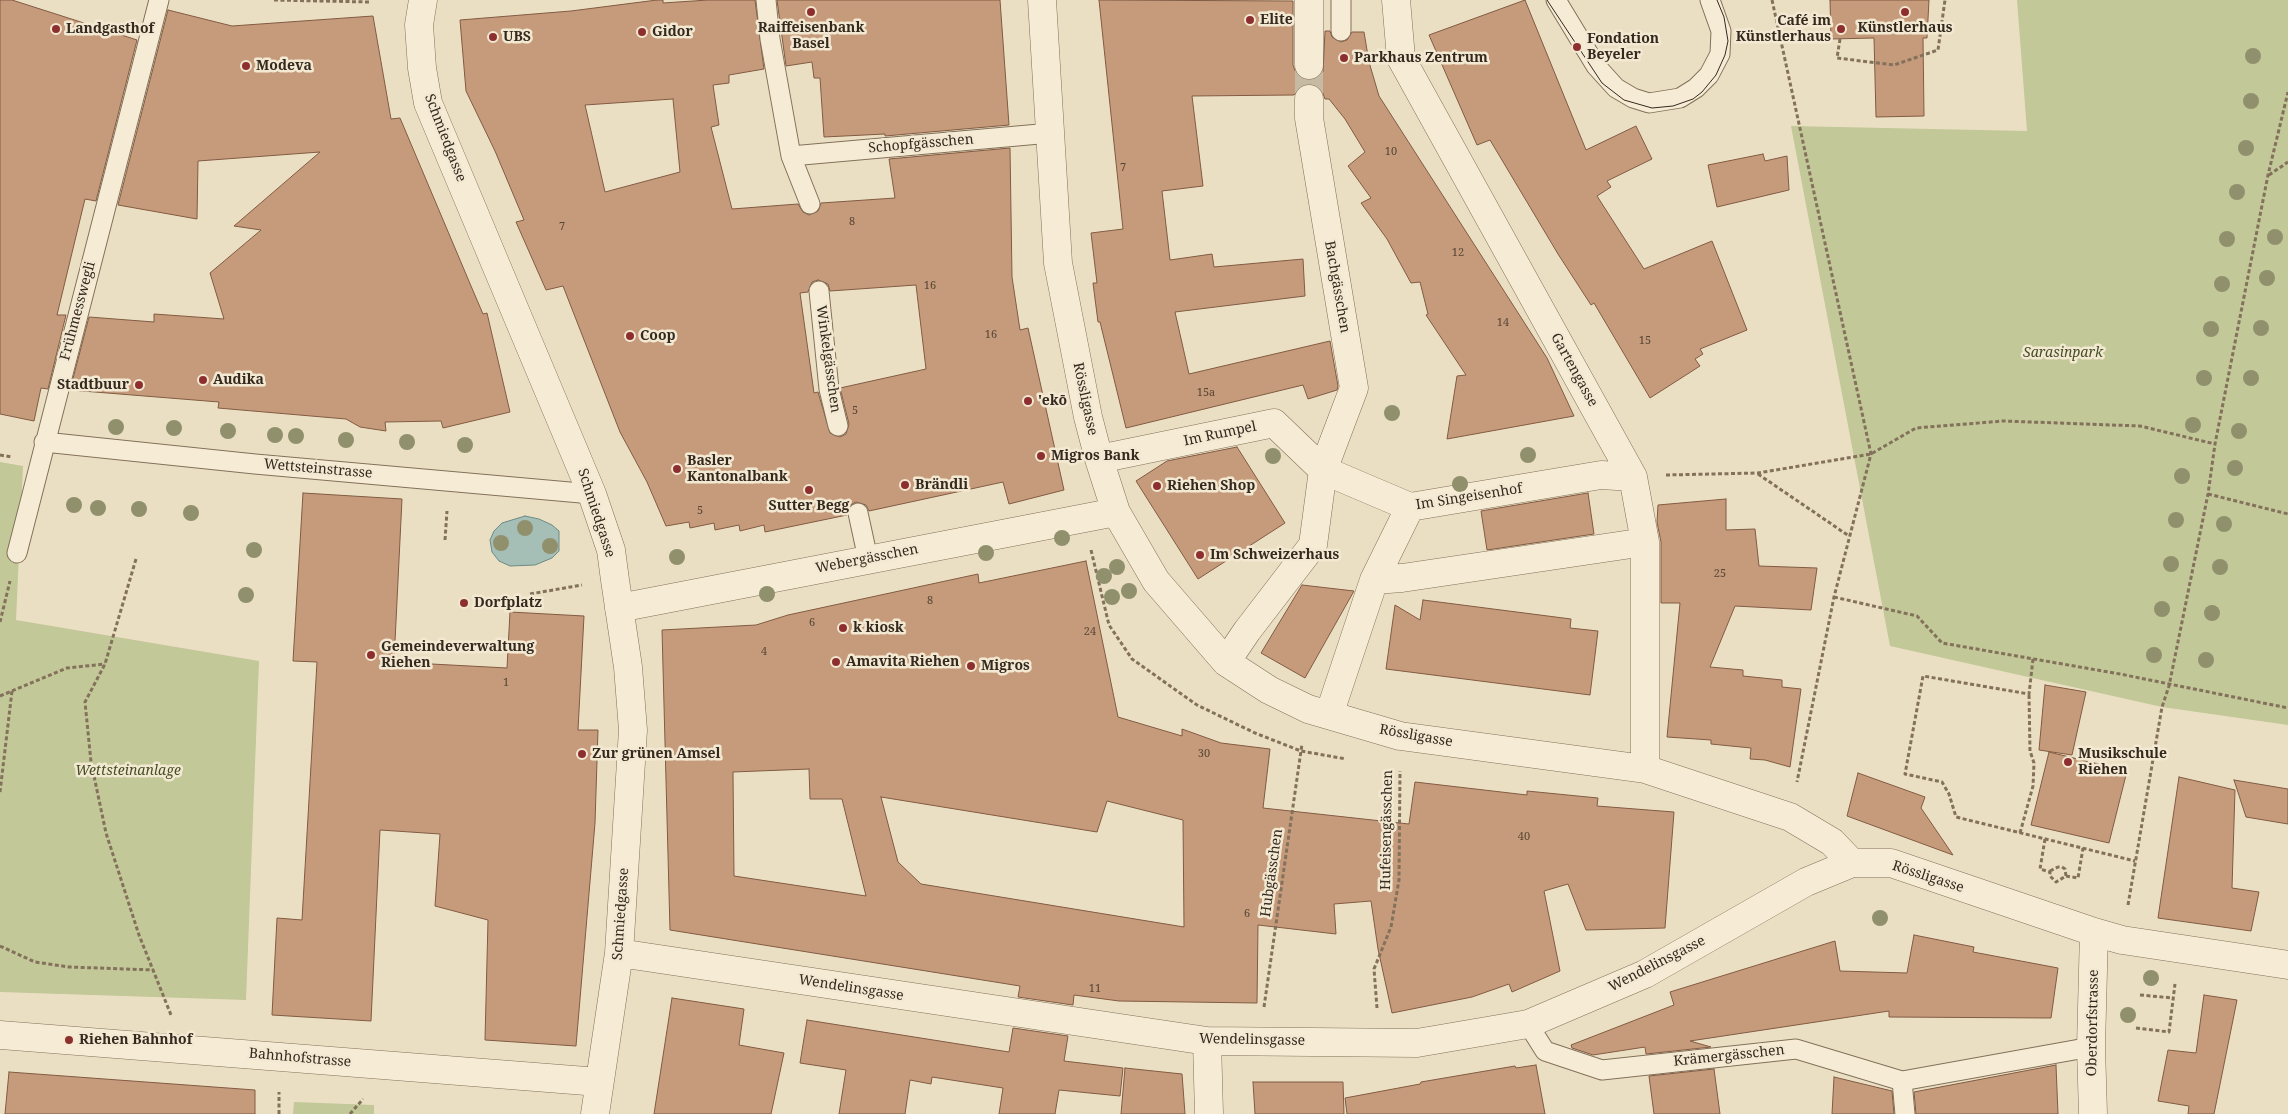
<!DOCTYPE html>
<meta charset="utf-8">
<style>
body{margin:0}
canvas{display:block;background:#ebdfc3}
</style>
<canvas width="2288" height="1114"></canvas>
<script>
const c = document.querySelector('canvas').getContext('2d');
c.lineJoin = 'round';
function fillPath(path, color) { c.fillStyle = color; c.fill(path, 'evenodd'); }
const toPath = rows => new Path2D(rows.map(r => 'M' + r).join(''));
function stroke(path, color, width, dash) { c.strokeStyle = color; c.lineWidth = width; c.lineCap = dash ? 'butt' : 'round'; c.setLineDash(dash || []); c.stroke(path); }
function label(font, color, halo, rows, align = 'center') {
  c.font = font + ' "Noto Serif",serif'; c.lineWidth = 5; c.setLineDash([]); c.textBaseline = 'middle'; c.strokeStyle = halo; c.fillStyle = color; for (const [text, x, y, turn = 0] of rows) {
    c.save(); c.translate(x, y); c.rotate((+turn || 0) * Math.PI / 180); c.textAlign = isNaN(turn) ? turn : align; if (halo) c.strokeText(text, 0, 0); c.fillText(text, 0, 0); c.restore();
  }
}
fillPath(toPath([
 [2017,0,2288,0,2288,725,2162,707,1890,646,1791,126,2027,131],
 [0,462,23,466,16,620,259,661,246,1000,0,992],
 [294,1102,374,1105,374,1114,293,1114]
]), '#c2c897');
const water = toPath([
 [525,516,539,519,552,525,559,531,559,551,552,558,535,565,510,566,499,561,492,552,490,540,494,531,502,523,525,516]
]);
fillPath(water, '#a5beb6');
stroke(water, '#6c8b83', 1);
const building = toPath([
 [0,0,12,0,137,40,96,201,85,199,57,315,66,315,48,389,41,388,34,421,0,414,0,0],
 [657,0,663,0,663,3,708,0,755,0,764,69,729,75,729,83,713,85,719,125,711,127,732,209,798,204,803,212,809,215,818,211,821,203,895,198,889,159,1010,148,1012,277,1020,330,1028,328,1064,490,1009,504,1003,482,869,511,866,505,856,502,850,505,847,515,765,532,764,525,740,531,739,525,715,530,714,523,690,528,689,522,666,526,647,482,620,432,563,286,546,290,516,222,524,220,495,151,466,91,460,20,571,11,657,0],
 [673,99,680,172,605,192,585,105,673,99],
 [818,280,828,284,830,291,916,285,926,369,840,388,849,424,846,434,840,437,830,433,818,392,814,393,800,293,808,292,812,282,818,280],
 [777,0,1000,0,1009,125,885,136,885,134,824,137,820,78,814,78,812,62,786,66,777,0],
 [1099,0,1293,1,1293,65,1296,73,1302,79,1309,81,1316,79,1323,72,1325,31,1330,31,1332,37,1341,42,1347,40,1352,32,1364,32,1369,62,1379,96,1547,358,1574,416,1447,439,1457,376,1466,375,1426,315,1428,314,1420,282,1411,283,1387,239,1361,203,1371,198,1348,166,1365,152,1345,119,1329,99,1325,99,1322,91,1316,85,1309,83,1301,86,1294,95,1192,96,1203,186,1162,191,1170,260,1212,254,1214,267,1303,259,1305,296,1175,312,1189,374,1330,341,1338,386,1337,390,1308,399,1303,385,1126,428,1100,322,1098,322,1093,283,1097,283,1091,233,1123,229,1099,0],
 [1525,0,1586,150,1636,126,1652,159,1607,181,1611,187,1597,196,1644,269,1712,241,1747,330,1700,349,1703,354,1695,359,1700,366,1650,398,1594,303,1591,305,1558,254,1490,140,1477,145,1429,35,1525,0],
 [1830,0,1929,0,1927,38,1923,38,1924,116,1876,117,1874,38,1831,39,1830,0],
 [168,10,232,26,373,16,391,119,400,118,471,286,483,314,487,313,510,412,443,428,441,421,385,422,386,431,360,427,346,419,218,408,219,402,70,390,89,317,154,322,154,314,224,319,210,273,261,230,234,226,320,152,198,161,197,219,118,205,168,10],
 [1763,154,1765,161,1787,156,1789,190,1717,207,1708,165,1763,154],
 [1237,447,1285,523,1198,579,1136,481,1167,461,1237,447],
 [303,493,402,499,394,662,507,668,510,612,584,616,578,730,598,730,595,823,576,1046,485,1040,488,920,435,906,440,834,380,830,371,1021,272,1015,277,918,302,920,317,662,293,661,303,493],
 [1588,493,1594,534,1487,550,1481,511,1588,493],
 [1726,499,1726,530,1755,529,1759,566,1817,568,1811,610,1735,606,1710,667,1743,670,1743,676,1782,680,1782,687,1801,689,1790,767,1765,760,1750,759,1751,748,1711,744,1711,740,1667,737,1680,603,1661,603,1661,542,1657,522,1658,505,1726,499],
 [1086,561,1118,717,1182,736,1182,729,1221,743,1270,749,1263,808,1409,824,1415,782,1527,795,1527,791,1598,798,1597,806,1674,812,1665,928,1586,930,1568,884,1544,891,1560,971,1512,992,1509,984,1472,997,1392,1013,1378,949,1371,901,1334,904,1336,934,1258,925,1257,1003,1119,1001,1074,995,1073,1005,1018,997,1020,986,670,930,662,630,756,625,788,615,978,574,979,583,1086,561],
 [809,769,810,799,842,799,866,896,734,876,733,772,809,769],
 [881,797,1097,832,1107,801,1183,820,1184,927,921,884,898,862,881,797],
 [1302,585,1354,591,1305,678,1261,653,1302,585],
 [1423,600,1571,619,1570,628,1598,631,1590,695,1386,669,1395,605,1420,620,1423,600],
 [2045,685,2086,692,2072,755,2039,750,2045,685],
 [2049,752,2127,771,2109,843,2031,825,2049,752],
 [1858,773,1925,797,1921,808,1953,855,1847,816,1858,773],
 [2179,777,2235,790,2232,888,2259,892,2251,931,2158,918,2179,777],
 [2234,780,2288,789,2288,824,2246,817,2234,780],
 [1914,935,1974,947,1973,952,2058,968,2051,1018,1889,1017,1889,1011,1690,1041,1711,1047,1646,1054,1645,1047,1593,1055,1572,1048,1571,1045,1674,1005,1670,992,1835,941,1840,971,1907,973,1914,935],
 [2204,995,2237,1000,2214,1114,2188,1114,2189,1106,2158,1101,2168,1050,2196,1053,2204,995],
 [672,998,744,1009,739,1045,784,1053,771,1114,654,1114,672,998],
 [807,1020,1009,1052,1013,1028,1068,1036,1064,1061,1123,1068,1120,1096,1059,1090,1055,1114,999,1114,1003,1088,932,1077,931,1084,910,1080,905,1114,839,1114,846,1070,800,1063,807,1020],
 [1536,1065,1545,1114,1347,1114,1345,1098,1420,1084,1421,1082,1515,1066,1516,1068,1536,1065],
 [2056,1065,2058,1114,1916,1114,1914,1092,2056,1065],
 [1125,1068,1182,1074,1185,1114,1121,1114,1125,1068],
 [1714,1069,1720,1114,1654,1114,1649,1076,1714,1069],
 [9,1072,255,1090,255,1114,5,1114,9,1072],
 [1834,1077,1892,1091,1894,1114,1832,1114,1834,1077],
 [1253,1082,1343,1082,1344,1114,1255,1114,1253,1082]
]);
fillPath(building, '#c69b7b');
stroke(building, '#815b42', 1);
stroke(toPath([
 [1309,65,1309,99]
]), '#c6bba2', 28, [28, 14]);
const lane = toPath([
 [766,0,770,39,791,156,810,204],
 [1556,0,1596,66,1616,88,1633,98,1649,103,1680,98,1696,88,1709,75,1720,54,1721,31,1710,0],
 [1341,31,1341,0],
 [791,156,1051,133],
 [819,291,829,389,838,426],
 [44,442,255,464,592,494],
 [858,513,868,559],
 [17,553,159,0],
 [1528,1024,1545,1051,1602,1070,1796,1049,1902,1081,2091,1047],
 [1902,1081,1905,1114]
]);
const street = toPath([
 [423,0,419,25,422,68,428,103,592,494,611,550,615,580,628,667,633,730,619,953,595,1114],
 [1042,0,1058,263,1088,417,1099,459,1116,512,1156,581,1226,662,1269,690,1308,709,1400,736,1645,769,1790,817,1832,842,1852,863],
 [1309,0,1309,65],
 [1396,0,1401,58,1633,477,1645,542,1645,769],
 [1099,459,1274,423,1323,470,1354,388,1309,118,1309,99],
 [1374,580,1402,578,1645,542],
 [619,608,1116,512],
 [1226,662,1247,631,1313,545,1323,470,1410,507,1601,475,1633,477],
 [1329,715,1374,580,1410,507],
 [619,953,1207,1041,1417,1043,1528,1024,1645,974,1806,882,1852,863,1891,863,2094,932,2122,940,2288,965],
 [0,1035,599,1082],
 [1207,1041,1209,1114],
 [2093,1114,2091,1047,2094,932]
]);
stroke(lane, '#83715b', 21);
stroke(street, '#83715b', 29);
stroke(toPath([
 [274,0,369,2],
 [1772,0,1871,454,1834,597,1797,782],
 [1840,39,1837,58,1894,65,1938,50,1945,0],
 [2269,175,2288,162],
 [0,455,12,457],
 [1758,474,1849,536],
 [1666,475,1758,473,1871,454,1916,428,2003,421,2140,426,2215,444],
 [2208,494,2288,514],
 [445,540,447,511],
 [1091,550,1109,625,1132,659,1197,705,1255,733,1301,751,1346,759],
 [136,559,105,664,85,702,91,762,106,833,139,935,171,1015],
 [530,594,582,585],
 [1834,597,1917,616,1942,643,2120,674,2288,708],
 [0,622,10,581],
 [2033,659,2029,694,1923,676,1905,774,1942,782,1949,794,1956,817,2135,861],
 [0,696,67,668,105,664],
 [0,792,12,691],
 [2020,833,2033,786,2034,763,2030,751,2029,694],
 [2045,839,2040,869,2050,872,2050,876,2056,882,2066,876,2078,878,2083,848],
 [2050,871,2058,867,2062,867,2065,869,2066,876],
 [2128,905,2162,707,2169,686,2208,494,2215,444,2268,175,2288,92],
 [0,946,35,962,69,967,154,970],
 [2140,995,2173,998],
 [1264,1007,1302,744],
 [1377,1008,1374,969,1391,927,1399,880,1400,771],
 [2136,1028,2169,1032,2175,984],
 [279,1114,279,1092],
 [350,1114,363,1099]
]), '#83715b', 3, [4, 2.5]);
stroke(lane, '#f6ecd5', 19);
stroke(street, '#f6ecd5', 28);
stroke(toPath([
 [1547,0,1602,83,1624,100,1652,108,1673,106,1693,99,1702,92,1716,75,1725,55,1728,41,1724,17,1717,0]
]), '#34291e', 1);
c.fillStyle = '#90906d';
for (const [x, y] of [
 [2253,56],
 [2251,101],
 [2246,148],
 [2237,192],
 [2275,237],
 [2227,239],
 [2267,278],
 [2222,284],
 [2261,328],
 [2211,329],
 [2204,378],
 [2251,378],
 [1392,413],
 [2193,425],
 [116,427],
 [174,428],
 [228,431],
 [2239,431],
 [275,435],
 [296,436],
 [346,440],
 [407,442],
 [465,445],
 [1528,455],
 [1273,456],
 [2235,468],
 [2182,476],
 [1460,484],
 [74,505],
 [98,508],
 [139,509],
 [191,513],
 [2176,520],
 [2224,524],
 [525,528],
 [1062,538],
 [501,543],
 [550,546],
 [254,550],
 [986,553],
 [677,557],
 [2171,564],
 [1117,567],
 [2220,567],
 [1104,576],
 [1129,591],
 [767,594],
 [246,595],
 [1112,597],
 [2162,609],
 [2212,613],
 [2154,655],
 [2206,660],
 [1880,918],
 [2151,978],
 [2128,1015]
]) { c.beginPath(); c.arc(x, y, 8, 0, 2 * Math.PI); c.fill(); }
for (const [x, y, r, color] of [
 [811,12,5,"#8e2f2f"],
 [1905,12,5,"#8e2f2f"],
 [1250,20,5,"#8e2f2f"],
 [56,29,5,"#8e2f2f"],
 [1841,29,5,"#8e2f2f"],
 [642,32,5,"#8e2f2f"],
 [493,37,5,"#8e2f2f"],
 [1577,47,5,"#8e2f2f"],
 [1344,58,5,"#8e2f2f"],
 [246,66,5,"#8e2f2f"],
 [630,336,5,"#8e2f2f"],
 [203,380,5,"#8e2f2f"],
 [139,385,5,"#8e2f2f"],
 [1028,401,5,"#8e2f2f"],
 [1041,456,5,"#8e2f2f"],
 [677,469,5,"#8e2f2f"],
 [905,485,5,"#8e2f2f"],
 [1157,486,5,"#8e2f2f"],
 [809,490,5,"#8e2f2f"],
 [1200,555,5,"#8e2f2f"],
 [464,603,5,"#8e2f2f"],
 [843,628,5,"#8e2f2f"],
 [371,655,5,"#8e2f2f"],
 [836,662,5,"#8e2f2f"],
 [971,666,5,"#8e2f2f"],
 [582,754,5,"#8e2f2f"],
 [2068,762,5,"#8e2f2f"],
 [69,1040,5,"#8e2f2f"]
]) { const dot = new Path2D(); dot.arc(x, y, r, 0, 2 * Math.PI); c.fillStyle = color; c.fill(dot); stroke(dot, '#f3e9d2', 2); }
label('11px', '#584635', null, [
 ["10",1391,152],
 ["7",1123,168],
 ["8",852,222],
 ["7",562,227],
 ["12",1458,253],
 ["16",930,286],
 ["14",1503,323],
 ["16",991,335],
 ["15",1645,341],
 ["15a",1206,393],
 ["5",855,411],
 ["5",700,511],
 ["25",1720,574],
 ["8",930,601],
 ["6",812,623],
 ["24",1090,632],
 ["4",764,652],
 ["1",506,683],
 ["30",1204,754],
 ["40",1524,837],
 ["6",1247,914],
 ["11",1095,989]
]);
label('bold 14px', '#34291e', '#f3e9d2', [
 ["Elite",1260,20],
 ["Café im",1831,21,"right"],
 ["Künstlerhaus",1831,37,"right"],
 ["Raiffeisenbank",811,28,"center"],
 ["Basel",811,44,"center"],
 ["Künstlerhaus",1905,28,"center"],
 ["Landgasthof",66,29],
 ["Gidor",652,32],
 ["UBS",503,37],
 ["Fondation",1587,39],
 ["Beyeler",1587,55],
 ["Parkhaus Zentrum",1354,58],
 ["Modeva",256,66],
 ["Coop",640,336],
 ["Audika",213,380],
 ["Stadtbuur",129,385,"right"],
 ["'ekō",1038,401],
 ["Migros Bank",1051,456],
 ["Basler",687,461],
 ["Kantonalbank",687,477],
 ["Brändli",915,485],
 ["Riehen Shop",1167,486],
 ["Sutter Begg",809,506,"center"],
 ["Im Schweizerhaus",1210,555],
 ["Dorfplatz",474,603],
 ["k kiosk",853,628],
 ["Gemeindeverwaltung",381,647],
 ["Riehen",381,663],
 ["Amavita Riehen",846,662],
 ["Migros",981,666],
 ["Zur grünen Amsel",592,754],
 ["Musikschule",2078,754],
 ["Riehen",2078,770],
 ["Riehen Bahnhof",79,1040]
], 'left');
label('14px', '#34291e', '#f3e9d2', [
 ["Schmiedgasse",445,138,69],
 ["Schopfgässchen",921,144,-5],
 ["Bachgässchen",1337,287,80],
 ["Frühmesswegli",78,311,-75],
 ["Winkelgässchen",828,359,82],
 ["Gartengasse",1574,370,61],
 ["Rössligasse",1085,399,78],
 ["Im Rumpel",1220,434,-12],
 ["Wettsteinstrasse",318,469,5],
 ["Im Singeisenhof",1469,497,-9],
 ["Schmiedgasse",596,513,72],
 ["Webergässchen",867,559,-11],
 ["Rössligasse",1416,736,10],
 ["Hufeisengässchen",1387,830,-89],
 ["Hubgässchen",1272,873,-82],
 ["Rössligasse",1928,877,18],
 ["Schmiedgasse",621,914,-86],
 ["Wendelinsgasse",1657,964,-27],
 ["Wendelinsgasse",851,988,9],
 ["Oberdorfstrasse",2093,1023,-89],
 ["Wendelinsgasse",1252,1040,1],
 ["Krämergässchen",1729,1056,-6],
 ["Bahnhofstrasse",300,1058,5]
]);
label('italic 14px', '#454f26', '#f3e9d2', [
 ["Sarasinpark",2063,353],
 ["Wettsteinanlage",128,771]
]);
</script>
